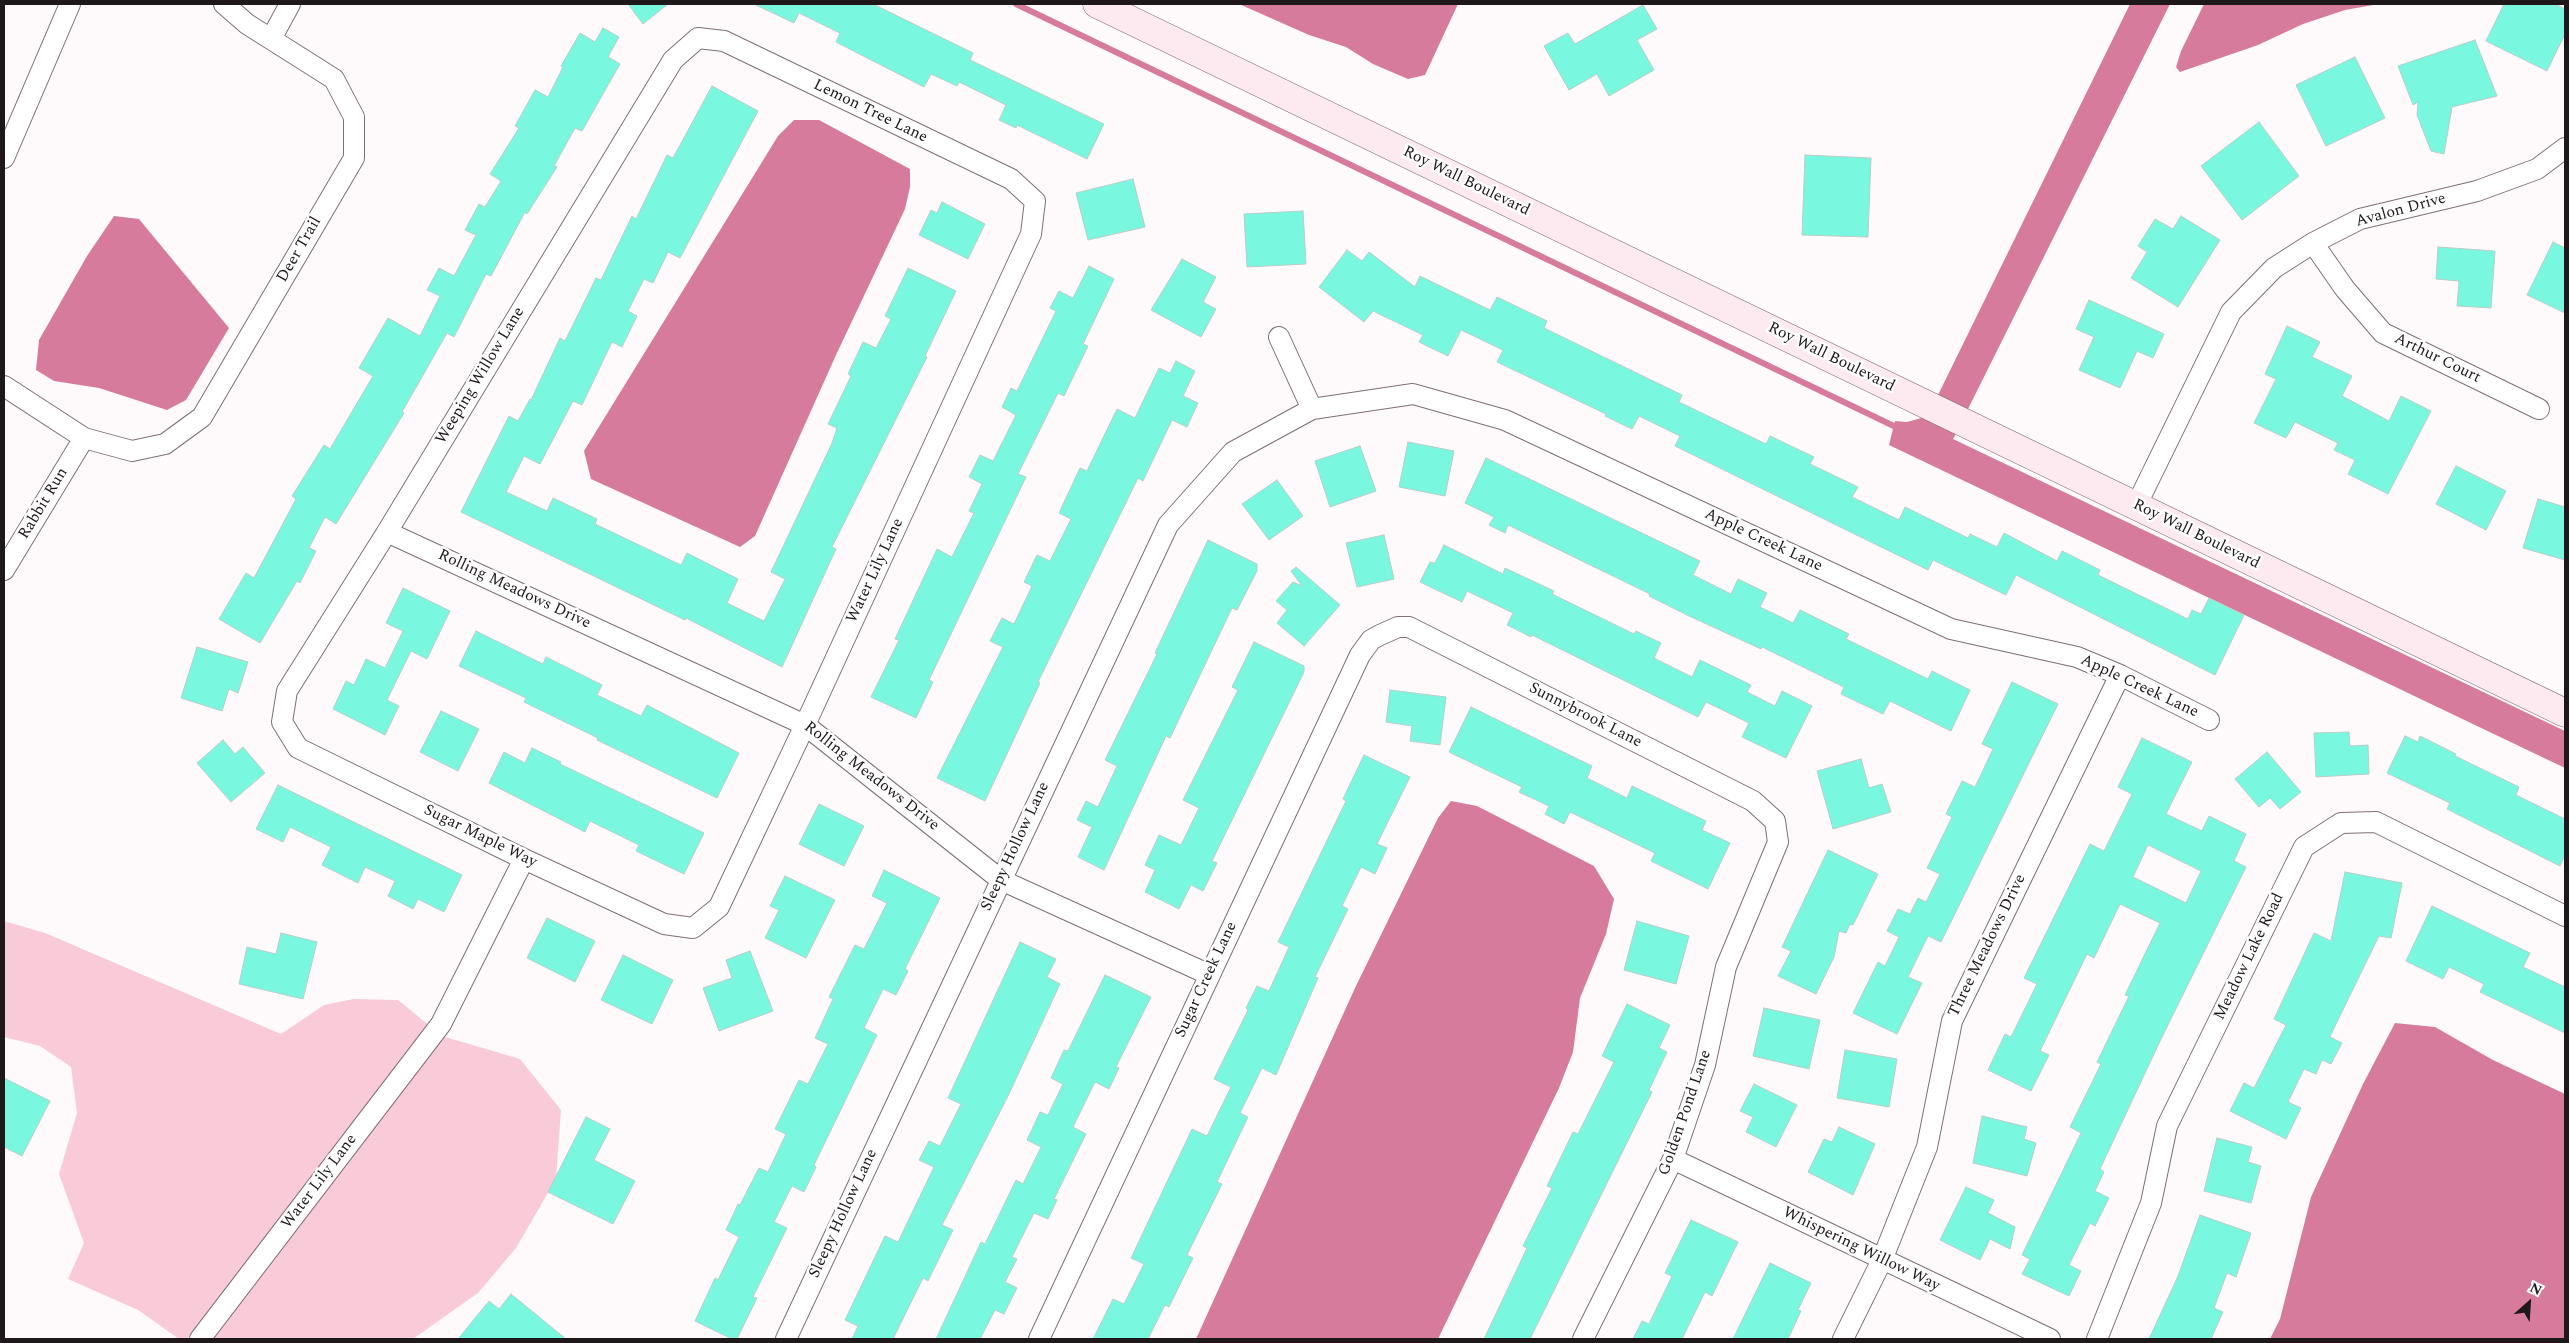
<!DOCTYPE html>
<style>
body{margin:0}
#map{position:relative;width:2569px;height:1343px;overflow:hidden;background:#fefafb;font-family:Spectral,serif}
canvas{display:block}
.frame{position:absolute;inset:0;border:5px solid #1e181a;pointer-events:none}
.north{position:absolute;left:2504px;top:1278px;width:50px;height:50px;-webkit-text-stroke:4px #fff;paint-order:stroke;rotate:26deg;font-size:14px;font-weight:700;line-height:20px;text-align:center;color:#1e181a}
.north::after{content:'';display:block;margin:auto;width:18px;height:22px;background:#1e181a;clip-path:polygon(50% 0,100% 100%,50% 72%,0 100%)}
</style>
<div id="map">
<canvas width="2569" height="1343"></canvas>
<div class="frame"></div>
<div class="north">N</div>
</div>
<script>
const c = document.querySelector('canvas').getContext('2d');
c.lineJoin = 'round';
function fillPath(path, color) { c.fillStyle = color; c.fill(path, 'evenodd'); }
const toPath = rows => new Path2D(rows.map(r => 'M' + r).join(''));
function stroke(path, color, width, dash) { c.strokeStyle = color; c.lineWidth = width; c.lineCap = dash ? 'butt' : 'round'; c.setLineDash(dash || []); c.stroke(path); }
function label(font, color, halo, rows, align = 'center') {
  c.font = font + ' Spectral,serif'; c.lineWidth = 5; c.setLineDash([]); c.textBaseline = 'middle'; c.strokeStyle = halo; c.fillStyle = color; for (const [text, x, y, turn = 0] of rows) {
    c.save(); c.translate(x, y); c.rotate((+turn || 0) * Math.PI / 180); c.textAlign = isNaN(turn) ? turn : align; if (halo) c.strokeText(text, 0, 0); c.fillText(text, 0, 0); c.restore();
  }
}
fillPath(toPath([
 [4,921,45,933,281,1034,324,1005,354,999,398,1000,442,1036,520,1059,561,1110,556,1179,516,1248,478,1293,413,1339,179,1339,138,1310,68,1279,84,1243,59,1174,77,1113,71,1067,40,1046,4,1037]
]), '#f9cbd9');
fillPath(toPath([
 [1239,4,1458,4,1425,75,1408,79,1373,64,1346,47,1309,35],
 [2130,4,2170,4,1967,411,1937,397],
 [2204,4,2379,4,2345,10,2303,24,2258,45,2180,72,2176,67,2181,51],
 [794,120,819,120,910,169,910,187,905,209,836,355,755,536,740,547,591,479,584,451,778,136],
 [114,216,139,219,229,328,186,400,167,410,99,388,54,381,36,370,39,340,87,256],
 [1925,417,1957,432,1953,439,2565,731,2565,768,1889,445,1895,421,1907,422],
 [1451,801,1477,806,1594,866,1614,899,1606,934,1580,998,1573,1052,1559,1088,1438,1339,1196,1339,1355,988,1438,818],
 [2395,1023,2435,1027,2493,1060,2565,1094,2565,1339,2270,1339,2280,1319,2311,1197,2363,1084]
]), '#d67b9c');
stroke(toPath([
 [1016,4,1900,429]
]), '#d67b9c', 6);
const building = toPath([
 [628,4,668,4,643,24,628,4],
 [754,4,873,4,973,53,970,60,1104,124,1087,159,1017,125,1016,128,999,120,1006,105,959,82,957,86,931,74,924,87,836,42,840,33,799,13,794,23,754,4],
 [2504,4,2555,4,2565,9,2565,34,2547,71,2486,41,2504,4],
 [1643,5,1657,29,1637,40,1654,70,1609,96,1597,74,1569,90,1544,46,1568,33,1575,44,1643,5],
 [603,28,619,37,608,57,620,64,582,131,575,128,554,166,557,167,527,214,525,212,491,276,486,274,454,337,447,333,402,412,404,413,336,524,325,517,309,548,316,551,300,583,297,581,260,643,219,619,246,573,254,578,296,499,292,496,324,445,330,449,373,376,359,368,388,318,420,336,440,296,427,290,439,268,454,276,476,235,465,230,479,204,485,207,501,181,490,174,519,128,515,126,535,90,548,97,563,67,561,66,580,33,595,42,603,28],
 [2475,40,2497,96,2452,107,2444,154,2431,151,2417,115,2418,102,2413,105,2398,66,2475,40],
 [2355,57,2385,118,2326,146,2296,85,2355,57],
 [712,86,758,111,680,258,668,252,653,283,644,279,628,311,637,316,622,347,612,342,582,405,573,401,540,464,524,456,506,492,547,511,553,498,597,519,595,524,681,565,687,553,738,579,727,603,764,621,785,579,771,572,832,443,837,428,828,424,851,376,848,374,863,342,876,348,891,319,885,316,908,268,956,291,925,356,927,357,832,547,836,549,782,667,686,618,685,620,461,512,509,416,518,421,530,399,531,400,560,338,565,341,596,278,601,280,632,216,636,219,667,155,673,158,712,86],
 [2259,122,2299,176,2242,220,2201,166,2259,122],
 [1805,155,1871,158,1868,237,1802,235,1805,155],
 [1133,179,1145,227,1088,240,1076,193,1133,179],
 [942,202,985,224,968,259,919,235,931,210,937,213,942,202],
 [1303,211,1306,264,1247,267,1244,214,1303,211],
 [2181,216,2220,240,2178,307,2131,278,2147,252,2138,246,2155,219,2173,229,2181,216],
 [2553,242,2565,248,2565,313,2527,295,2553,242],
 [2438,247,2495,251,2491,308,2457,306,2459,281,2436,279,2438,247],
 [1347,250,1362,261,1369,252,1415,287,1420,276,1490,310,1497,297,1547,321,1544,328,1682,395,1679,402,1766,444,1770,436,1814,457,1810,464,1858,487,1852,497,1899,520,1905,507,1968,538,1970,534,1997,547,2004,533,2057,561,2062,551,2100,570,2098,575,2188,619,2192,610,2201,614,2209,598,2244,615,2215,675,2016,575,2006,595,1933,560,1928,570,1675,446,1680,436,1639,416,1632,429,1605,416,1606,414,1497,362,1503,350,1461,330,1448,356,1419,342,1423,335,1373,311,1364,322,1319,287,1347,250],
 [1182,259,1216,277,1203,302,1216,309,1201,337,1151,310,1182,259],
 [1089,266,1114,279,1083,344,1088,346,1064,396,1058,393,1018,474,1026,477,929,680,933,682,916,718,871,697,899,640,895,639,937,549,952,557,974,513,969,511,982,484,969,477,980,455,993,461,1016,415,1002,407,1011,388,1017,391,1056,311,1050,308,1059,291,1073,298,1089,266],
 [2089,300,2164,334,2153,358,2137,351,2120,388,2079,370,2094,337,2076,329,2089,300],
 [2287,326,2320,342,2312,357,2352,376,2342,396,2389,421,2401,396,2431,411,2388,494,2348,474,2355,460,2334,450,2338,443,2295,422,2286,438,2254,423,2276,379,2265,374,2287,326],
 [1176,361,1195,371,1183,396,1198,403,1187,427,1172,420,1143,481,1138,478,1038,682,1040,683,985,801,937,778,1003,647,990,641,1002,618,1014,624,1032,586,1024,582,1037,555,1050,561,1071,519,1059,513,1080,468,1087,471,1117,409,1135,418,1159,368,1170,373,1176,361],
 [1408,442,1454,451,1445,496,1399,487,1408,442],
 [1360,446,1376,491,1330,507,1315,461,1360,446],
 [1486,458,1700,561,1693,575,1731,594,1738,579,1767,593,1760,607,1793,623,1800,610,1849,634,1846,639,1928,679,1932,671,1970,690,1951,731,1890,701,1883,714,1841,694,1844,687,1762,647,1761,649,1689,616,1649,596,1650,594,1508,525,1505,533,1489,525,1494,517,1465,503,1486,458],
 [2456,466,2506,491,2486,530,2436,504,2456,466],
 [1277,480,1303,516,1269,540,1242,504,1277,480],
 [2538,499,2565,507,2565,560,2523,548,2538,499],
 [1384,535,1394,579,1357,587,1346,543,1384,535],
 [1208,540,1257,564,1257,571,1237,610,1232,608,1170,738,1166,736,1104,870,1078,857,1092,827,1077,820,1086,801,1098,807,1117,766,1105,760,1157,654,1155,653,1208,540],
 [1444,545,1503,574,1505,568,1554,591,1552,594,1634,634,1636,631,1661,643,1654,658,1692,677,1700,660,1751,685,1747,692,1775,706,1782,691,1812,706,1786,758,1742,737,1749,723,1706,702,1698,717,1532,635,1531,637,1507,625,1513,613,1467,591,1462,602,1420,582,1430,562,1435,563,1444,545],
 [1296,567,1340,605,1304,646,1277,623,1287,610,1276,601,1293,582,1302,586,1291,571,1296,567],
 [403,588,450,611,427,659,411,651,387,700,399,706,385,735,333,709,346,681,354,685,366,659,385,668,403,631,386,623,403,588],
 [476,631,543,664,546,657,602,685,597,695,641,716,647,705,739,753,717,798,597,740,598,738,524,702,526,698,459,666,476,631],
 [1254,642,1304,666,1304,672,1212,861,1217,863,1203,891,1191,885,1179,909,1145,892,1155,870,1145,865,1159,835,1181,845,1199,808,1183,800,1238,690,1232,687,1254,642],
 [197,647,248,662,238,693,229,689,222,711,181,698,197,647],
 [2012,682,2058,704,1941,942,1928,936,1908,977,1922,983,1897,1034,1853,1013,1878,962,1885,966,1899,937,1887,931,1898,909,1910,914,1918,898,1926,902,1940,874,1927,868,1952,817,1946,814,1962,781,1975,787,1993,749,1982,744,2012,682],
 [1390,690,1446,697,1440,745,1410,741,1412,726,1386,722,1390,690],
 [1471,707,1592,766,1587,778,1627,798,1632,786,1706,821,1702,830,1730,843,1708,889,1651,861,1655,853,1570,812,1564,824,1545,814,1549,806,1519,792,1522,787,1449,752,1471,707],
 [441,711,479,729,458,771,420,752,441,711],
 [2349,732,2350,746,2368,745,2369,774,2316,777,2314,733,2349,732],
 [2405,736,2418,742,2420,736,2456,754,2455,756,2519,787,2516,795,2565,819,2565,855,2560,866,2447,809,2450,803,2387,773,2405,736],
 [2142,738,2192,762,2166,814,2202,831,2209,816,2246,834,2234,861,2246,867,2162,1037,2100,1169,2104,1172,2095,1191,2109,1198,2095,1226,2090,1223,2069,1265,2081,1271,2069,1296,2022,1274,2030,1259,2022,1255,2081,1133,2070,1127,2101,1064,2097,1062,2129,996,2125,995,2160,923,2120,904,2094,958,2087,954,2040,1051,2049,1055,2031,1091,1988,1070,2005,1034,2011,1037,2037,984,2024,978,2090,844,2104,851,2132,794,2118,787,2142,738],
 [2148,845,2201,871,2186,903,2133,877,2148,845],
 [223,740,235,754,243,747,265,773,231,802,197,763,223,740],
 [532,748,561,762,560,764,704,833,684,874,636,851,639,845,590,821,585,832,489,783,504,752,525,763,532,748],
 [2267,752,2301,792,2280,809,2270,798,2259,807,2235,779,2267,752],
 [1364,755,1410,777,1377,844,1387,848,1375,874,1361,867,1342,906,1348,909,1315,977,1318,978,1276,1075,1262,1068,1240,1113,1248,1117,1217,1182,1222,1184,1187,1255,1193,1258,1169,1307,1165,1305,1148,1339,1093,1339,1113,1299,1124,1304,1144,1264,1131,1258,1192,1129,1207,1136,1231,1087,1214,1079,1248,1010,1246,1008,1257,986,1269,991,1289,947,1278,942,1346,801,1343,799,1364,755],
 [1861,759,1869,788,1882,784,1891,812,1833,829,1817,771,1861,759],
 [278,785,462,875,444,912,418,899,413,909,388,896,395,881,365,867,358,883,322,865,331,847,290,827,283,842,256,829,278,785],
 [819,804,864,826,844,866,799,844,819,804],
 [1828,850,1878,874,1853,925,1850,924,1846,933,1839,931,1834,957,1816,994,1778,976,1791,951,1782,947,1828,850],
 [884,870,940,898,905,969,908,971,896,995,883,989,864,1028,877,1035,814,1165,816,1167,804,1192,792,1186,774,1222,787,1228,753,1297,757,1298,737,1339,732,1339,695,1321,715,1278,718,1280,739,1237,726,1230,738,1204,740,1205,759,1168,768,1172,786,1134,775,1129,799,1080,808,1084,828,1044,815,1038,833,999,829,997,855,945,864,949,887,903,872,896,884,870],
 [2345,872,2402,883,2391,938,2379,936,2336,1024,2330,1037,2342,1043,2331,1064,2322,1060,2316,1074,2304,1069,2288,1102,2301,1108,2286,1139,2230,1111,2244,1083,2254,1088,2286,1025,2274,1019,2314,933,2331,941,2345,872],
 [785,876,835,900,806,958,765,938,779,910,770,906,785,876],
 [2432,906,2530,953,2523,967,2565,987,2565,1033,2480,992,2484,984,2449,967,2443,979,2406,961,2432,906],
 [547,918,595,941,575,982,527,958,547,918],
 [1637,921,1689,936,1676,984,1624,970,1637,921],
 [281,933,317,942,303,999,239,984,247,947,276,954,281,933],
 [1020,942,1056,959,1047,977,1060,984,1008,1096,942,1225,953,1230,928,1281,923,1278,893,1339,852,1339,858,1326,845,1320,885,1236,898,1242,934,1167,919,1160,929,1141,940,1146,961,1104,948,1098,1020,942],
 [750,951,773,1011,719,1031,703,988,732,978,726,960,750,951],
 [623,955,673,980,652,1024,601,1000,623,955],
 [1105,975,1151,997,1116,1067,1119,1068,1109,1089,1095,1082,1073,1127,1086,1134,1054,1199,1057,1200,1048,1219,1034,1213,1012,1257,1017,1259,1005,1282,1017,1288,1004,1314,995,1310,980,1339,936,1339,981,1242,985,1244,1016,1180,1023,1184,1041,1147,1027,1140,1040,1112,1048,1115,1063,1084,1051,1078,1064,1050,1068,1051,1105,975],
 [1627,1004,1670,1025,1659,1048,1667,1052,1649,1090,1652,1092,1530,1339,1484,1339,1527,1248,1523,1246,1552,1188,1547,1186,1573,1132,1578,1134,1614,1062,1602,1056,1627,1004],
 [1764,1008,1820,1020,1809,1069,1753,1056,1764,1008],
 [1845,1050,1897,1059,1889,1107,1837,1098,1845,1050],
 [4,1078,50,1101,22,1156,4,1147,4,1078],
 [1754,1084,1797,1105,1776,1147,1746,1132,1753,1117,1740,1111,1754,1084],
 [1982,1116,2027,1127,2024,1139,2036,1143,2027,1176,1973,1163,1982,1116],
 [586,1117,610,1129,594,1160,635,1181,613,1224,548,1192,586,1117],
 [1839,1127,1875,1144,1853,1195,1808,1172,1824,1139,1832,1142,1839,1127],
 [2217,1138,2252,1147,2248,1162,2261,1166,2251,1203,2204,1191,2217,1138],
 [1966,1187,1994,1200,1988,1213,2015,1227,2010,1249,1990,1239,1980,1260,1940,1240,1966,1187],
 [2200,1215,2251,1233,2236,1277,2227,1273,2214,1308,2223,1312,2211,1339,2149,1339,2178,1276,2200,1215],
 [1691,1220,1738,1242,1712,1296,1705,1292,1682,1339,1633,1339,1642,1321,1649,1324,1672,1276,1665,1273,1691,1220],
 [1770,1263,1811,1283,1798,1310,1801,1311,1788,1339,1733,1339,1770,1263],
 [511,1294,566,1339,458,1339,489,1301,499,1309,511,1294]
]);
fillPath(building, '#7af8df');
stroke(building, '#b8ccc7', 1);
const street = toPath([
 [698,38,724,41,1011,179,1035,201,1031,234,805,725,719,907,693,928,664,924,524,859,298,748,282,722,287,691,387,532,673,60,698,38],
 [271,39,290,4],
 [4,158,70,4],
 [2313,243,2345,289,2383,333,2539,409],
 [1279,337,1312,409],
 [4,386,84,438,132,451,165,444,202,417,354,158,354,117,334,79,247,24,224,4],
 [2136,506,2231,312,2274,268,2313,243,2360,219,2477,191,2537,169,2565,148],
 [387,532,805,725,1001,880,1210,975],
 [4,570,84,438],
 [1673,1159,2050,1339],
 [200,1339,441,1024,524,859],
 [786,1339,1168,525,1233,452,1312,409,1413,394,1505,420,1951,629,2077,657,2120,675,2209,720],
 [1039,1339,1360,655,1371,640,1380,635,1398,627,1409,627,1753,801,1775,821,1778,842,1726,967,1705,1065,1673,1159,1583,1339],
 [1843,1339,1882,1260,1927,1147,1952,1021,2120,675],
 [2097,1339,2151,1203,2167,1126,2304,847,2341,823,2376,822,2565,916]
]);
const secondary = toPath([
 [1097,4,2565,713]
]);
stroke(street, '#7f6f74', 22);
stroke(secondary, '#7f6f74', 29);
stroke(street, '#fff', 20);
stroke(secondary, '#fdeaf0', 28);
label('16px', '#1e181a', '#fff', [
 ["Lemon Tree Lane",870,112,26],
 ["Roy Wall Boulevard",1466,182,26],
 ["Avalon Drive",2401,211,-15],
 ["Deer Trail",300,250,-60],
 ["Roy Wall Boulevard",1831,358,26],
 ["Arthur Court",2437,359,26],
 ["Weeping Willow Lane",481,376,-59],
 ["Rabbit Run",44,504,-59],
 ["Roy Wall Boulevard",2196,535,26],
 ["Apple Creek Lane",1763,541,25],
 ["Water Lily Lane",876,571,-65],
 ["Rolling Meadows Drive",514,590,25],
 ["Apple Creek Lane",2139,687,25],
 ["Sunnybrook Lane",1585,716,27],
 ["Rolling Meadows Drive",871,777,38],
 ["Sugar Maple Way",480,837,26],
 ["Sleepy Hollow Lane",1016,847,-65],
 ["Three Meadows Drive",1988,946,-64],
 ["Meadow Lake Road",2250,957,-64],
 ["Sugar Creek Lane",1207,980,-65],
 ["Golden Pond Lane",1686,1113,-71],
 ["Water Lily Lane",320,1182,-53],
 ["Sleepy Hollow Lane",844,1214,-65],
 ["Whispering Willow Way",1861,1250,26]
]);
</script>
